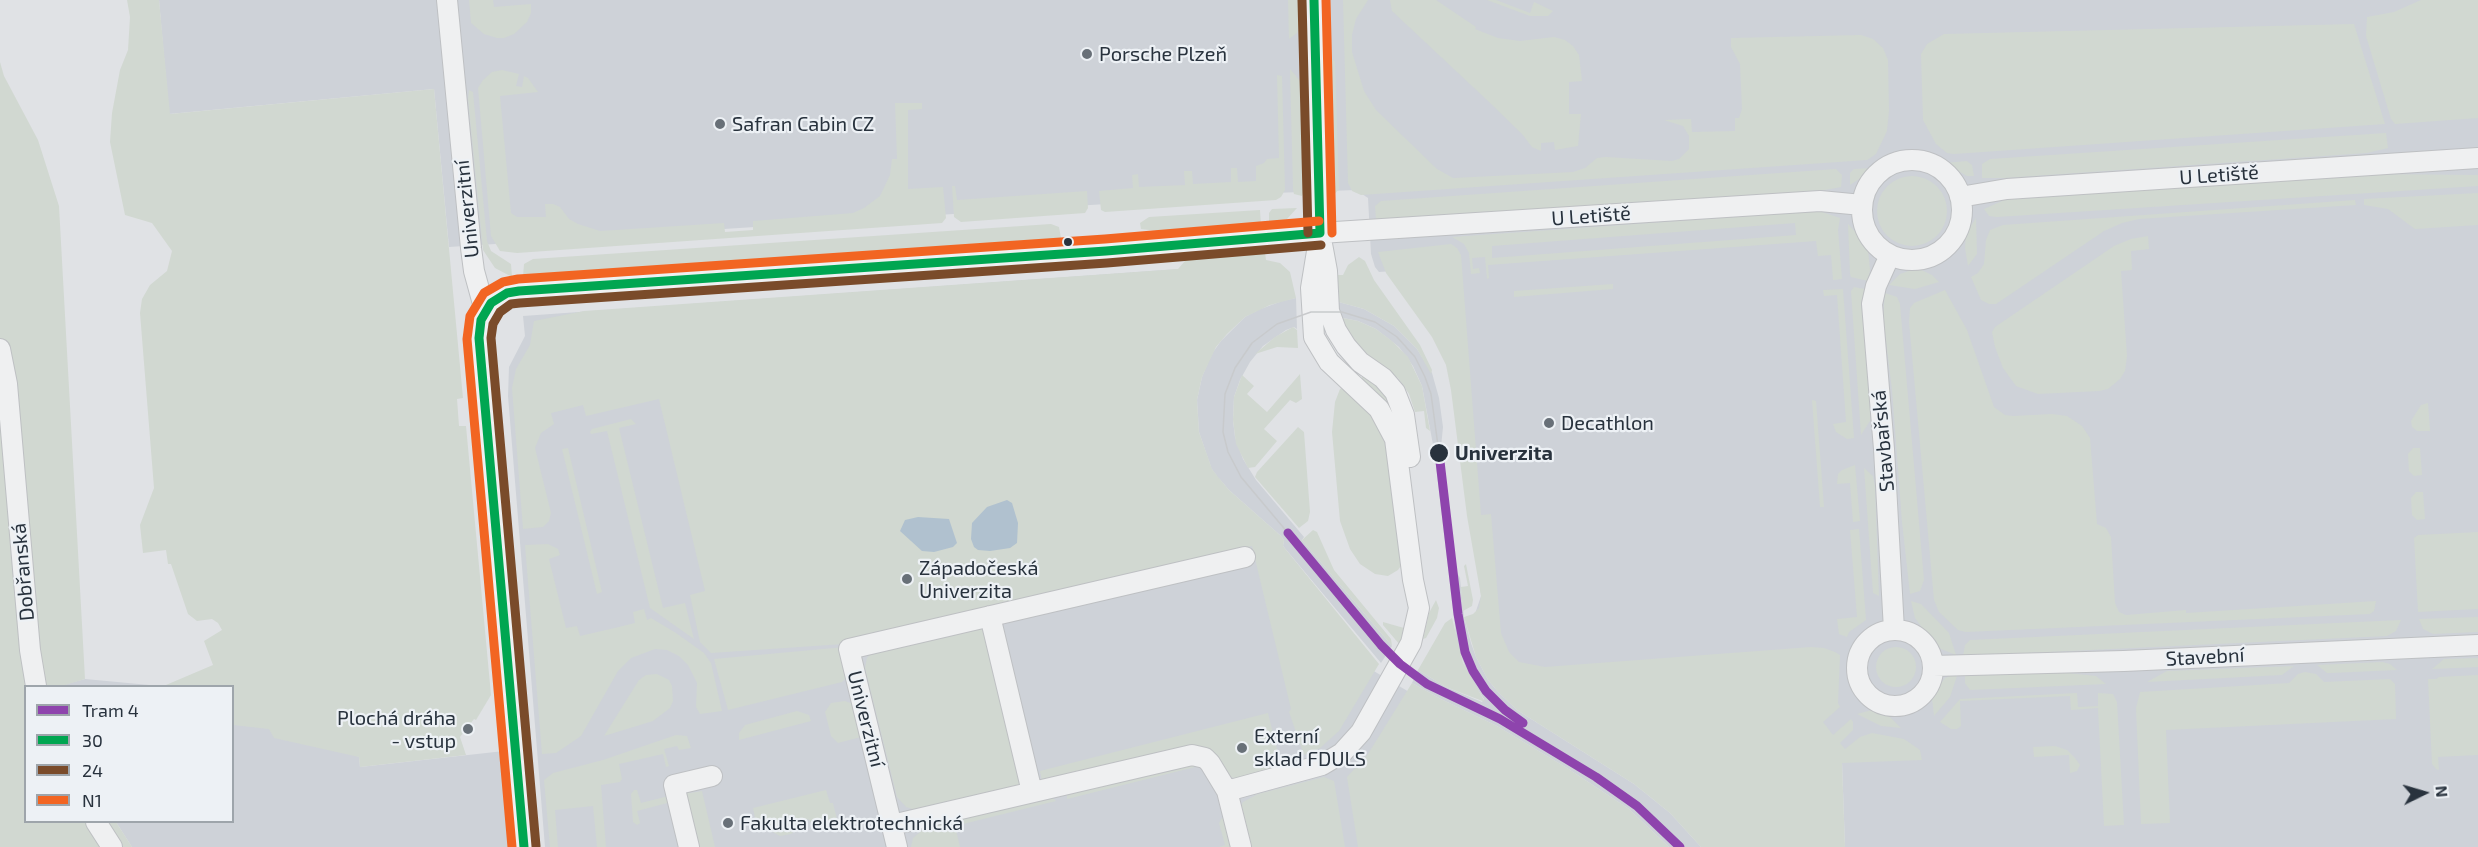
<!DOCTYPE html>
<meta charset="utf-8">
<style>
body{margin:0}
#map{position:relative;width:2478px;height:847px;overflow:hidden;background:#e0e2e5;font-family:"Exo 2",sans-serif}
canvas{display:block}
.legend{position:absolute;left:24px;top:685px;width:210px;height:138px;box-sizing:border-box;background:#edf1f5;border:2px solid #9ea5ab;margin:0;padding:8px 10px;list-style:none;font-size:18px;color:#28323d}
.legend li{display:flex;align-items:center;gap:12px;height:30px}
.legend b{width:30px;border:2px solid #9ea5ab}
.north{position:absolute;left:2394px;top:763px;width:60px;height:60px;-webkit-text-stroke:4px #edf1f5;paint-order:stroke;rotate:85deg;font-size:16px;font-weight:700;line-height:24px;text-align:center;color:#28323d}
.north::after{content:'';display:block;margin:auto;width:21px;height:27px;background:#28323d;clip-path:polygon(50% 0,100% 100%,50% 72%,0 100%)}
</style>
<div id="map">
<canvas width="2478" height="847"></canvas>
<ul class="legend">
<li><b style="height:8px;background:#8e44ad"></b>Tram 4</li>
<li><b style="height:8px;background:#00a651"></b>30</li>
<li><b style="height:8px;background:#7a4b2a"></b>24</li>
<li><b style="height:8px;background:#f26522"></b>N1</li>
</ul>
<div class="north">N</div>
</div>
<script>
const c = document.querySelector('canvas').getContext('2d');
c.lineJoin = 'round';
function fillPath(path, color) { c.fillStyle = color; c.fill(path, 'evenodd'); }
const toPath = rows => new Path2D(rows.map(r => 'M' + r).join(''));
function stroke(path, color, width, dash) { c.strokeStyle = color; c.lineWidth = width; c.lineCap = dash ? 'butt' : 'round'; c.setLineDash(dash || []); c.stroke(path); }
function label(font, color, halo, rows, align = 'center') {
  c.font = font + ' "Exo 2",sans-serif'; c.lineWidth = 4.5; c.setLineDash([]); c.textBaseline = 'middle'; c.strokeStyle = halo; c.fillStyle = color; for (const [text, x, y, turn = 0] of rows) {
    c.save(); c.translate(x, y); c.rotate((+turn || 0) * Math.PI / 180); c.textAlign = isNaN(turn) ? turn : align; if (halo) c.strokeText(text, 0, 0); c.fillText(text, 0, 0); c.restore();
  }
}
fillPath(toPath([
 [159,0,2478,0,2478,847,1845,847,1842,763,1503,685,1476,611,1481,596,1450,267,1379,272,1375,267,1371,254,1368,198,1356,190,1274,193,449,247,434,89,169,114],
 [1179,269,1196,432,1207,463,1367,667,1463,724,1645,847,545,847,508,396,509,367,525,336,523,316],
 [1296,298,1297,329,1294,327,1286,330,1263,346,1250,362,1240,380,1234,397,1233,420,1235,437,1243,459,1256,480,1304,537,1302,540,1392,646,1381,663,1283,546,1284,540,1281,536,1229,490,1218,477,1212,470,1199,432,1197,400,1202,377,1211,355,1221,341,1245,317,1258,310,1282,301],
 [1335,301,1364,309,1394,326,1417,349,1432,373,1439,398,1443,427,1441,447,1455,569,1460,578,1464,617,1471,643,1476,657,1488,680,1499,693,1517,710,1634,784,1670,813,1701,847,1669,847,1629,809,1567,768,1497,726,1441,699,1412,683,1418,670,1446,687,1482,702,1484,699,1468,675,1457,644,1434,450,1422,386,1413,366,1399,347,1376,329,1358,321,1338,317],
 [85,679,160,686,62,686,62,685],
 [233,693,359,757,360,767,504,751,513,847,132,847,116,822,232,822]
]), '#ced2d8');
fillPath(toPath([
 [127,0,159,0,170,114,434,89,463,398,457,399,459,426,466,426,491,695,476,720,474,719,460,737,466,755,360,767,359,757,274,738,269,729,233,725,232,686,166,686,166,685,213,665,204,641,222,630,218,623,212,619,197,621,188,614,171,564,168,564,166,550,143,553,140,525,154,488,140,313,142,299,150,285,167,271,172,251,152,223,125,215,110,142,112,113,120,70,128,50,130,17],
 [469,0,493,0,494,7,531,4,531,13,527,22,514,34,504,38,497,38,484,34,471,23],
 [1288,0,1302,0,1303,17,1297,33,1289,39],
 [1343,0,1368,0,1356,19,1352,35,1352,52,1364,91,1376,110,1437,169,1453,178,1573,172,1585,168,1597,158,1606,157,1672,161,1679,159,1689,149,1689,136,1683,126,1664,120,1691,119,1692,132,1735,131,1735,118,1739,118,1742,109,1740,64,1731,47,1731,38,1861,35,1873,39,1883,48,1888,60,1889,111,1887,131,1876,154,1867,160,1361,195,1352,191,1348,183],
 [1390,0,1436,0,1476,27,1475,29,1498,38,1520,41,1554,37,1565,40,1573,46,1579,55,1582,81,1569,82,1569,114,1581,114,1578,146,1555,150,1554,142,1541,143,1541,151,1532,147,1522,134,1488,101,1392,11],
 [1487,0,1496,0,1530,13,1534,2,1553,11,1548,16,1530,16],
 [2421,0,2478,0,2478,118,2395,124,2391,119,2366,36,2367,17,2394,12],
 [2354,24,2385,124,1954,154,1947,153,1936,144,1923,120,1921,54,1927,44,1944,34],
 [1331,59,1335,61,1339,189,1334,195,1330,183,1325,112],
 [0,62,4,76,38,140,59,206,85,679,62,686,26,686,26,822,116,822,132,847,0,847],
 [1290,69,1302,83,1305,95,1305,187,1302,196,1294,194,1293,190],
 [502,70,519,74,516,86,522,87,524,76,528,78,538,92,500,96,511,213,517,217,546,217,545,204,553,204,560,207,569,219,578,224,600,231,724,223,725,232,753,230,753,221,853,213,864,208,880,196,890,175,892,159,897,159,895,103,922,103,922,109,908,110,908,189,943,187,946,218,942,223,517,253,500,251,491,236,478,88,483,80,492,72],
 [1277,75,1282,76,1285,190,1281,197,1276,200,1105,212,1101,210,1099,191,1133,188,1132,175,1138,174,1139,187,1185,185,1184,171,1192,171,1193,184,1231,182,1231,168,1237,168,1238,182,1256,181,1256,166,1264,163,1267,159,1279,158],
 [469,90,473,92,487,241,491,251,511,264,512,277,495,268,483,250,468,99],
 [2386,133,2388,148,2367,153,2004,178,1982,178,1982,164,1990,159],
 [1967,161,1972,165,1974,176,1967,176,1945,163],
 [1872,168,1868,173,1850,185,1850,173,1854,169],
 [1836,169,1842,175,1841,187,1825,190,1448,216,1376,219,1375,206,1381,201],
 [2360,174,2478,175,2478,186,1997,217,1989,216,1984,209,2009,198],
 '1877 211a35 35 0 1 1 70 0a35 35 0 1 1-70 0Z',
 [952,186,955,186,957,200,1087,191,1088,208,1085,213,961,222,954,217],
 [2478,193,2478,225,2415,229,2388,209,2364,205,2364,199],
 [2355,200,2356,205,2139,219,2122,223,2104,231,1996,304,1989,304,1981,300,1971,277,1978,273,1984,264,1986,240,1990,230,2003,225],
 [1297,208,1287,219,1269,225,1269,213,1272,209],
 [1260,210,1261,226,1174,233,1141,229,1140,223,1149,217],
 [1819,211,1840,218,1838,230,1842,279,1833,280,1831,255,1818,256,1816,241,1488,265,1489,278,1487,279,1485,257,1472,258,1473,269,1479,268,1480,273,1471,274,1469,253,1464,244,1452,237],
 [1795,223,1796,235,1492,258,1492,246],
 [1976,218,1977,254,1968,266,1965,248,1966,234],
 [1051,224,1059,227,1061,238,1044,242,847,256,523,277,524,264,533,259],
 [1848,224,1863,240,1868,250,1870,270,1868,281,1851,277,1850,274],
 [2148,236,2149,249,2131,251,2132,270,2121,271,2127,356,2125,371,2120,379,2108,389,2099,391,2038,394,2016,386,2003,368,1995,347,1992,332,1995,327,2114,246,2131,239],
 [1451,244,1457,248,1461,255,1481,515,1491,514,1501,633,1509,652,1519,662,1545,667,1811,647,1824,648,1835,652,1840,655,1838,703,1840,707,1823,722,1833,735,1851,719,1853,722,1853,730,1840,743,1845,749,1860,737,1872,733,1904,739,1920,750,1922,760,1842,763,1845,847,1701,847,1670,813,1634,784,1517,710,1499,693,1488,680,1476,657,1464,617,1473,614,1479,608,1481,596,1467,516,1451,390,1446,365,1432,337,1386,273,1378,252],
 [1265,252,1266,260,1280,263,1290,272,1296,298,1270,305,1245,317,1227,334,1216,347,1202,377,1197,400,1199,432,1212,469,1218,477,1229,490,1281,536,1284,540,1283,546,1379,664,1339,731,1320,748,1304,755,1289,712,1291,709,1252,546,844,644,711,653,700,642,690,595,705,591,659,399,586,416,583,405,551,413,554,424,541,433,535,448,551,513,549,521,543,527,523,529,512,388,516,369,530,345,534,321,584,311,1178,269,1191,254],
 [1359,257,1365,261,1374,280,1420,345,1432,370,1431,374,1417,349,1394,326,1364,309,1335,301,1336,275,1343,275,1348,265],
 [1917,268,1932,275,1939,282,1915,289,1889,285,1900,274],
 [1613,284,1613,289,1514,297,1514,291],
 [1854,287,1865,289,1864,318,1871,416,1870,421,1861,435,1851,291],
 [1843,289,1854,438,1847,439,1836,432,1833,424,1846,422,1837,295,1824,296,1823,290],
 [1945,290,1967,330,1994,407,2005,415,2013,416,2052,414,2067,416,2082,426,2090,438,2097,524,2106,528,2111,537,2115,603,2119,612,2126,615,2186,610,2186,613,2376,601,2374,611,2370,614,1966,632,1958,630,1939,612,1934,600,1909,322,1910,308,1914,303],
 [1885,293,1897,297,1900,304,1924,580,1920,591,1910,594,1902,522,1892,390,1883,317],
 [1338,317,1358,321,1376,329,1392,341,1408,357,1422,386,1430,431,1426,428,1424,411,1415,412,1409,394,1398,378,1360,351],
 [1293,327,1297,330,1298,348,1277,347,1255,354,1275,337],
 [1300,374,1302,399,1296,403,1290,400,1264,429,1277,441,1255,467,1248,468,1236,444,1233,420,1234,397,1242,375,1254,386,1247,394,1267,412],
 [1368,377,1388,395,1395,417,1361,380,1362,377],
 [1344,387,1363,399,1389,441,1403,563,1398,570,1388,576,1375,574,1360,564,1350,549,1340,521,1332,432,1335,402,1340,389],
 [1812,400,1816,401,1824,507,1820,507],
 [2428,403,2430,431,2417,431,2412,427,2411,421,2421,405],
 [631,419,636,424,619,428,663,608,685,603,694,639,650,608,607,431,591,434,590,432,592,429],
 [1298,427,1304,432,1310,512,1308,521,1299,528,1255,477,1257,472],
 [568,448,602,592,597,594,562,449],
 [2413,448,2420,448,2422,475,2414,476,2409,471,2408,454],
 [1855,465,1860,521,1853,522,1850,483,1837,484,1838,474,1842,470],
 [1864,468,1873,476,1875,487,1879,596,1873,593],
 [2416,492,2423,492,2425,519,2417,520,2412,515,2411,498],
 [1859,529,1866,620,1849,632,1847,637,1839,634,1837,619,1857,617,1850,530],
 [1313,530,1317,532,1334,570,1391,639,1392,646,1302,540],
 [2478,532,2478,609,2418,612,2414,538,2418,535],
 [548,544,558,549,560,555,549,559,566,628,577,626,580,636,619,627,635,623,633,612,644,609,647,620,651,618,676,633,704,653,711,663,722,711,700,714,696,707,697,683,688,665,679,656,667,650,655,649,631,658,618,671,581,736,556,753,542,754,525,545],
 [1466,564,1473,600,1472,606,1463,611,1461,587,1468,586,1464,566],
 [1436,600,1439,608,1437,618,1426,638,1423,639,1429,613],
 [1911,601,1921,604,1949,633,1956,655,1941,649,1926,633,1915,618],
 [2478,617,2478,632,2433,634,2423,629,2419,619],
 [1452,618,1463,663,1485,702,1446,687,1418,670,1445,623],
 [2401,620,2396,631,2387,636,1963,656,1965,645,1970,640],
 [1383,622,1404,628,1405,632,1400,645,1383,625],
 [989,624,1023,782,1020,785,916,810,906,807,897,797,865,668,867,658,872,652],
 [845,647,846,678,842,682,728,710,714,659],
 '1876 667a20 20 0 1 1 40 0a20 20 0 1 1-40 0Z',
 [2478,658,2478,667,2432,669,2444,659],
 [2382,662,2390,664,2397,670,2331,673,2327,673,2317,665],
 [2294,666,2282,675,2147,682,2167,671],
 [2039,670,2096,676,2106,684,1970,690,1965,683,1965,673],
 [2305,672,2316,674,2324,682,2390,679,2395,684,2396,719,2166,730,2170,823,2141,824,2136,708,2140,692,2289,683,2298,674],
 [1958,673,1950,697,1934,716,1932,698,1939,686,1945,678],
 [657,674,669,680,672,686,673,701,670,708,653,721,604,736,639,680,646,675],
 [2478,675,2478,755,2438,757,2439,770,2436,769,2432,764,2428,679,2436,679,2439,677],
 [1412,683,1441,699,1497,726,1567,768,1629,809,1669,847,1358,847,1347,777,1368,754],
 [2077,693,2078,707,2098,706,2098,693,2113,694,2117,702,2124,825,2104,826,2098,708,2071,710,2070,696,1960,701,1961,726,1957,729,1951,729,1940,722,1960,699],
 [845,701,853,704,861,737,838,743,831,736,825,712,831,703],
 [1872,710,1887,714,1901,728,1881,726,1857,714],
 [797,711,809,715,811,721,739,740,739,733,745,725],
 [1268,713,1279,757,1278,766,1275,768,1236,779,1227,775,1218,761,1042,781,1040,771],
 [676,735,687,736,691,748,679,750,677,746,664,749,669,766,666,767,663,754,619,764,622,779,620,782,601,785,606,847,597,847,593,806,555,810,558,847,550,847,544,780,553,773,603,760],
 [2055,746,2067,750,2075,758,2080,765,2077,771,2070,773,2069,755,2034,757,2033,747],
 [1190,762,1199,766,1067,799,1067,793],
 [1324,777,1334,781,1345,847,1246,847,1240,808,1243,802,1258,794],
 [688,786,690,793,702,791,715,847,694,847,679,788],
 [634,790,637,790,641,803,673,795,675,801,637,811,640,823,637,825,633,822,631,794],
 [826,790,830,803,833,803,838,823,816,828,808,819,791,834,780,836,756,823,753,808],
 [1052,797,1056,801,955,826,960,847,911,847,913,838,926,827],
 [1222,818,1225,819,1233,847,1219,847,1225,845,1219,823]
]), '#d1d8d1');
fillPath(toPath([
 [1007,500,1012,503,1018,523,1017,543,1010,548,990,551,978,550,974,547,971,539,972,523,987,507],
 [918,517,949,519,957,543,953,547,934,552,922,551,900,531,905,520]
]), '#b0c1cf');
const minor = toPath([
 [447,0,471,248,474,271,485,311],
 [1314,0,1320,233,1327,271,1329,311,1336,330,1346,346,1360,362,1383,378,1395,392,1404,415,1410,457],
 '1862 210a50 50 0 1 1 100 0a50 50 0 1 1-100 0Z',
 [1960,197,2007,189,2478,158],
 [1890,255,1876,286,1872,304,1884,449,1894,630],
 [0,349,7,384,30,650,36,686],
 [990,616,1032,792],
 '1857 668a38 38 0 1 1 76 0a38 38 0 1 1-76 0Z',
 [1933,666,2124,661,2478,645],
 [1227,791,1241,847],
 [96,822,112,847],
 [892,825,1192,755,1205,758,1210,763,1227,791,1322,765,1342,753,1361,732,1411,643,1419,608,1413,580,1395,439,1379,409,1329,362,1314,337,1311,288,1320,233],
 [524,847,479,338,485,311,499,297,519,291,1106,251,1320,233,1820,201,1862,205],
 [689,847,674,785,712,776],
 [897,847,849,649,1245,557]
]);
stroke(minor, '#bec0c3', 22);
stroke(minor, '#eff0f1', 20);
stroke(toPath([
 [1288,533,1241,477,1228,452,1223,432,1225,394,1235,368,1252,343,1277,324,1311,312,1342,312,1375,322,1397,337,1415,357,1425,377,1431,394,1439,453]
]), '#c8cacc', 1.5);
stroke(toPath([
 [1314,0,1320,233],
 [524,847,479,338,481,320,491,303,507,293,519,291,1106,251,1320,233]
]), '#00a651', 9);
stroke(toPath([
 [1302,0,1308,233],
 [536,846,491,338,493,324,500,312,511,304,520,303,1107,263,1321,245]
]), '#7a4b2a', 9);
stroke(toPath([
 [1326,0,1332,233],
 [512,847,467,339,470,316,484,293,503,282,518,279,1105,239,1319,221]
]), '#f26522', 9);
stroke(toPath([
 [1439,453,1458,614,1465,652,1473,671,1486,691,1505,710,1523,723],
 [1288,533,1381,645,1400,664,1427,684,1500,719,1596,777,1637,806,1680,847]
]), '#8e44ad', 9);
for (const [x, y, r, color] of [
 [1087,54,6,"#687078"],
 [720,124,6,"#687078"],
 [1068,242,5,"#28323d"],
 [1549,423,6,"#687078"],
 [1439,453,10,"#28323d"],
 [907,579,6,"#687078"],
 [468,729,6,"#687078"],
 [1242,748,6,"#687078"],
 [728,823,6,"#687078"]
]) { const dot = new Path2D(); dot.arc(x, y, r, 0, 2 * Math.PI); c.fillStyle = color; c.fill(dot); stroke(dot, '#edf1f5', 2); }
label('20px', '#28323d', '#edf1f5', [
 ["Porsche Plzeň",1099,54],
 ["Safran Cabin CZ",732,124],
 ["Decathlon",1561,423],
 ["Západočeská",919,568],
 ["Univerzita",919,591],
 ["Plochá dráha",456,718,"right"],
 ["- vstup",456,741,"right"],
 ["Externí",1254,736],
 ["sklad FDULS",1254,759],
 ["Fakulta elektrotechnická",740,823]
], 'left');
label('20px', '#28323d', '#edf1f5', [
 ["U Letiště",2219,175,-4],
 ["Univerzitní",467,209,-96],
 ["U Letiště",1591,216,-4],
 ["Stavbařská",1883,441,-95],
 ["Dobřanská",23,572,-95],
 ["Stavební",2205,657,-3],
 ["Univerzitní",866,719,76]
]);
label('bold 20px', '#28323d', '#edf1f5', [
 ["Univerzita",1455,453]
], 'left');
</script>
